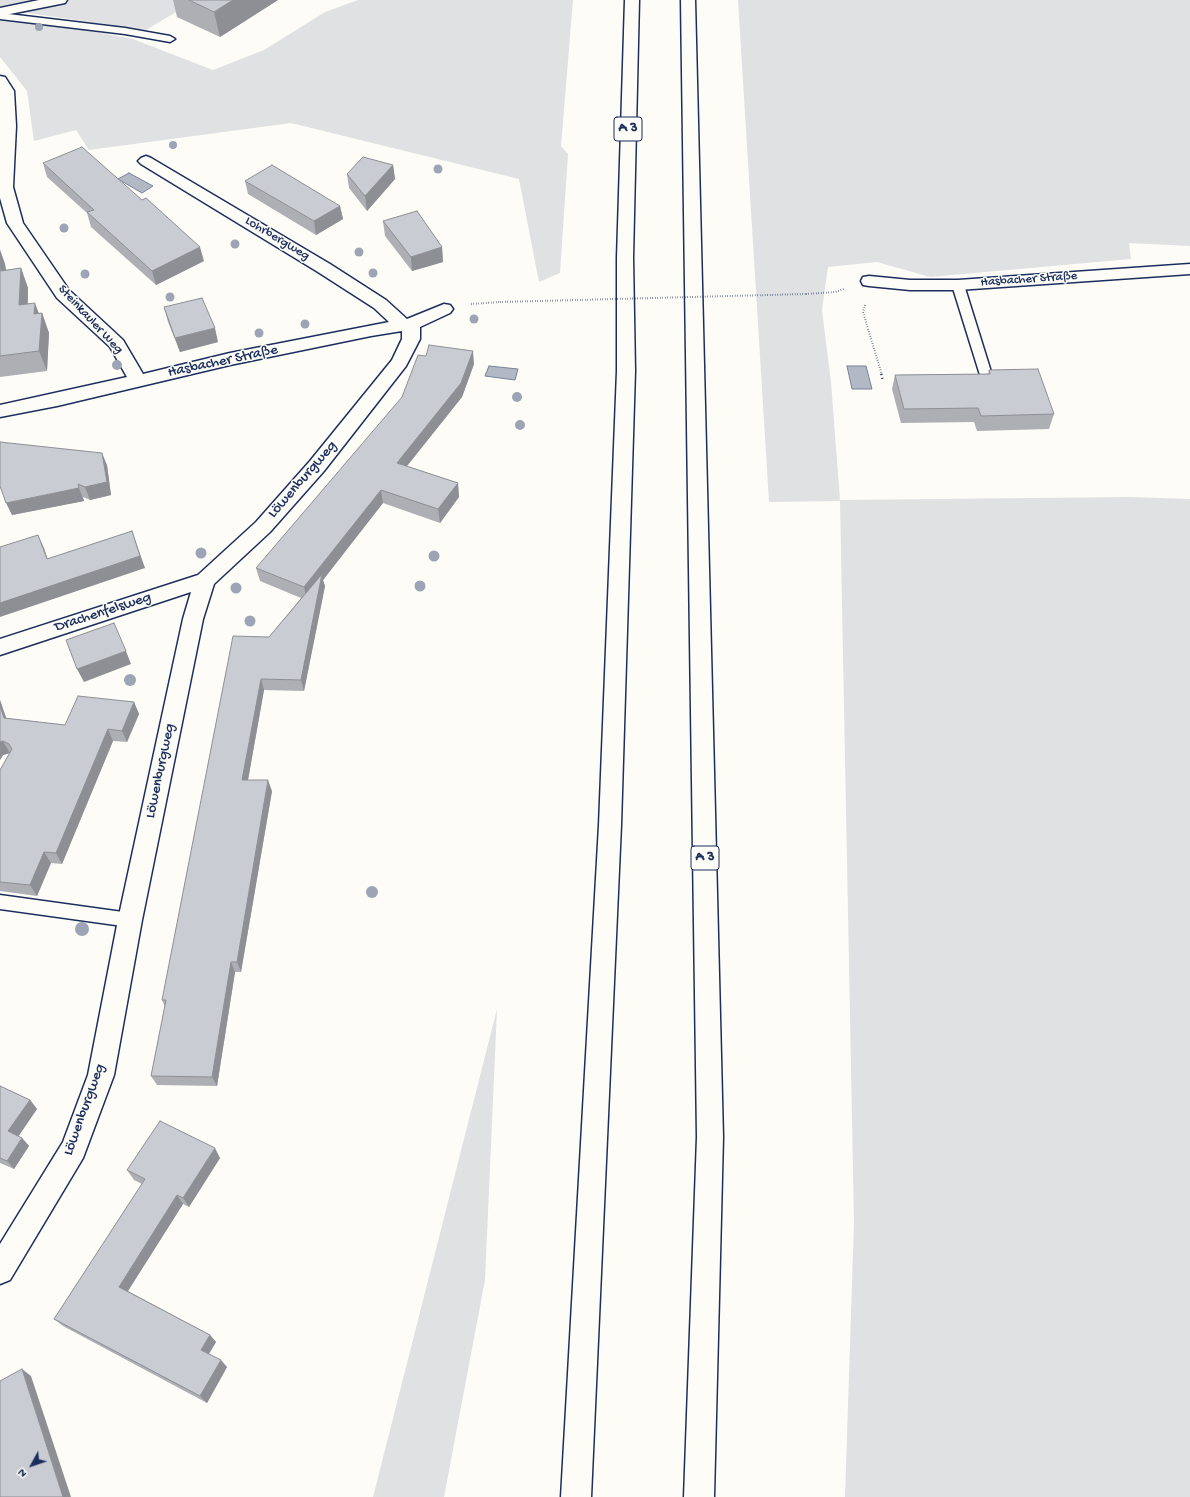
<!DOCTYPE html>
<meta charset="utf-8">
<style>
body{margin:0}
#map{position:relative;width:1190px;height:1497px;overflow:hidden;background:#fdfcf7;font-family:"Gochi Hand",sans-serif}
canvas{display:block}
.north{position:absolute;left:12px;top:1445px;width:40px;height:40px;-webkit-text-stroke:3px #fdfcf7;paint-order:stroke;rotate:230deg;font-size:11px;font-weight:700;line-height:16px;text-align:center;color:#1b2f5e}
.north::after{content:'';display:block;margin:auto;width:14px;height:18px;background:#1b2f5e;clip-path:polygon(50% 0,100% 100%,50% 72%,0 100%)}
</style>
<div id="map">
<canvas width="1190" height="1497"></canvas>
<div class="north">N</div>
</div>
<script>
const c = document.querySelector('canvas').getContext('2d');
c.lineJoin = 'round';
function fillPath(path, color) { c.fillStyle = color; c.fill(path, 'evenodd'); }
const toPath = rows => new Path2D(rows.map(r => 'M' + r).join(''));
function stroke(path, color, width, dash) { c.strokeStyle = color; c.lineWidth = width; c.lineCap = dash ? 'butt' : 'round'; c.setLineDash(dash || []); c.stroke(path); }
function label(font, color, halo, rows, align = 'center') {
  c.font = font + ' "Gochi Hand",sans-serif'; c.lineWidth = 3; c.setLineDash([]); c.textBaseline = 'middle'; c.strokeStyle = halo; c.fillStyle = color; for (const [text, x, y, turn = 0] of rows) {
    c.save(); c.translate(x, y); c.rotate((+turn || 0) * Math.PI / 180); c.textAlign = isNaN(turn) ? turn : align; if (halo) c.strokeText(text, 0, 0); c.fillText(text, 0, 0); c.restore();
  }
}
fillPath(toPath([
 [0,0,196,0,146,30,0,9],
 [358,0,573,0,561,146,568,154,560,273,539,282,519,179,291,123,89,150,76,130,34,141,27,91,0,57,0,17,8,15,133,39,213,70,264,50,325,12],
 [738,0,1190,0,1190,246,1129,243,1131,259,930,277,877,262,828,267,822,310,831,382,840,500,1130,497,1190,499,1190,1497,845,1497,854,1222,840,501,769,502],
 [497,1009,485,1280,444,1497,373,1497]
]), '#e0e1e3');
const water = toPath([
 [129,173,153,186,142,193,118,179,129,173],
 [489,366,518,369,515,380,485,376,489,366],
 [847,366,866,366,872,389,852,389,847,366]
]);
fillPath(water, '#b3b8c5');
stroke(water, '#76819c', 1);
const service = toPath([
 [0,13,125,28,170,36,175,39,170,42,125,34,0,19,0,13],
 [958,281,964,285,992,375,990,378,982,378,980,375,952,285,958,281],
 [0,895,130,913,136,915,138,920,136,925,130,927,0,909,0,895]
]);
const minor = toPath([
 [39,0,67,0,65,3,0,16,0,8,39,0],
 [0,76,5,77,14,91,16,126,13,187,23,223,69,290,123,340,143,374,230,353,389,322,374,308,318,272,141,164,138,161,141,158,146,156,151,158,330,264,386,300,407,319,444,304,450,305,453,309,450,313,420,327,420,339,406,366,324,471,270,532,214,584,203,619,142,920,114,1075,83,1158,10,1280,0,1284,0,1244,63,1142,88,1075,118,920,183,619,191,592,0,655,0,639,198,575,256,522,310,461,392,360,402,339,402,331,371,336,230,365,57,406,0,417,0,405,127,377,110,347,57,298,7,223,0,198,0,76],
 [1190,264,1190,274,958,290,910,290,869,286,863,285,861,281,863,277,869,276,910,280,958,280,1190,264]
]);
const motorway = toPath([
 [625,0,639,0,633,258,635,371,621,825,591,1497,561,1497,599,825,617,371,617,258,625,0],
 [681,0,695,0,723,1137,714,1497,684,1497,697,1137,681,0]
]);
stroke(service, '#1b2f5e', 3);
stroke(minor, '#1b2f5e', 3);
stroke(motorway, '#1b2f5e', 3);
stroke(toPath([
 [806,294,835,292,844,289],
 [471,304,500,302],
 [865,305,863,312,882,375]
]), '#1b2f5e', 2, [0.5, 2]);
stroke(toPath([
 [881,374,883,380]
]), '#1b2f5e', 2.5, [1, 3]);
fillPath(service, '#fdfcf7');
fillPath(minor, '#fdfcf7');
fillPath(motorway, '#fdfcf7');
stroke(toPath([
 [500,302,806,294]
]), '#1b2f5e', 2, [0.5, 2]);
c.fillStyle = '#9ca4b5';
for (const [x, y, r] of [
 [39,27,4],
 [173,145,4],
 [438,169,4.5],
 [64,228,4.5],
 [235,244,4.5],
 [359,252,4.5],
 [373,273,4.5],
 [85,274,4.5],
 [170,297,4.5],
 [474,319,4.5],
 [305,324,4.5],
 [259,333,4.5],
 [117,365,5],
 [517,397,5],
 [520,425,5],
 [201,553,5.5],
 [434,556,5.5],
 [420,586,5.5],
 [236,588,5.5],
 [250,621,5.5],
 [130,680,6],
 [372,892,6],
 [82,929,7]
]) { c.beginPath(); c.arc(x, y, r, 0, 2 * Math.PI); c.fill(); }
fillPath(toPath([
 [173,0,278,0,220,37,177,17],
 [43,163,204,261,156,285,91,227,87,213,47,177],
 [393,165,395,179,367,211,349,188,347,174],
 [245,181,340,206,343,219,316,235,248,194],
 [383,221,442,247,443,262,412,271,385,236],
 [0,250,5,264,6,270,21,268,28,288,28,304,39,313,42,313,49,333,47,371,0,377],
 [164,307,218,342,180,352,168,322],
 [474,364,462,397,407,466,458,483,459,497,440,523,383,503,323,580,325,586,304,691,264,690,248,780,272,791,241,972,235,972,217,1086,157,1085,151,1076,165,1007,162,1000,269,637,301,598,260,581,256,568],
 [989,370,1054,414,1049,429,977,431,974,422,901,423,892,389,895,375,988,374],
 [107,465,111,495,90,500,83,497,84,501,12,515],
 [0,700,6,718,65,725,134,702,139,714,127,742,113,741,62,864,51,863,37,896,0,891,0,770,10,753,3,755,0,760],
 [0,1086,30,1100,37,1109,18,1136,22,1138,29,1146,14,1169,0,1163],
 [220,1158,189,1207,183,1204,128,1291,210,1335,216,1342,209,1354,227,1367,207,1403,63,1326,54,1319,142,1184,134,1180,127,1170]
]), '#adafb5');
fillPath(toPath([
 [233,0,278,0,220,37,214,12],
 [393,165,395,179,367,211,365,196],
 [340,206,343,219,316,235,314,221],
 [200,247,204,261,156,285,152,271],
 [442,247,443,262,412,271,411,257],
 [0,250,5,264,9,291,1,271,0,262],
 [21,268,28,288,27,325,19,305],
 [35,303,41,319,42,313,49,333,47,371,39,351,34,314],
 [215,328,218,342,180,352,175,338],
 [473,351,474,364,462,397,399,476,397,463],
 [102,453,107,465,111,495,90,500,85,487],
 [458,483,459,497,440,523,438,509],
 [79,488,84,501,12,515,6,503],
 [381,490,383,503,323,580,325,586,304,691,301,680,307,601,304,587],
 [132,531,145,568,0,617,0,603],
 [38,535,44,548,52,572,47,559],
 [126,651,131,664,84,682,77,669],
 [261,679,264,690,246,791,242,780],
 [0,700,10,729,4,718,0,706],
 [134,702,139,714,127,742,122,731],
 [108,729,113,741,62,864,56,853],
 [3,741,10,753,3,755,0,760,0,742],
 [268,780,272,791,241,972,237,962],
 [44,852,51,863,37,896,30,885],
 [231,962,235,972,217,1086,212,1077],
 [30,1100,37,1109,16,1140,8,1131],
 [22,1138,29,1146,14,1169,7,1161],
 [215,1148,220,1158,189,1207,183,1198],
 [177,1195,183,1204,126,1294,119,1287],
 [210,1335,216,1342,207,1357,201,1350],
 [221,1360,227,1367,207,1403,200,1396],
 [22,1369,31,1376,71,1497,63,1497]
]), '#8d8f94');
const building = toPath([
 [189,0,233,0,214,12,189,0],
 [82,147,142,200,146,198,200,247,152,271,87,212,94,210,43,163,82,147],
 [363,157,393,165,365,196,347,174,363,157],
 [272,165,340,206,314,221,245,181,272,165],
 [417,211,442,247,411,257,383,221,417,211],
 [0,262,1,271,21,268,19,305,35,303,34,314,42,313,39,351,0,356,0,262],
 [202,298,215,328,175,338,164,307,202,298],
 [429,345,473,351,461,383,397,463,458,483,438,509,381,490,304,587,256,568,402,397,418,355,426,356,429,345],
 [1038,369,1054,414,981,416,978,408,904,409,895,375,990,374,989,370,1038,369],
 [0,442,102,453,107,482,85,487,78,484,79,488,6,503,0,486,0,442],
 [132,531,140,556,0,603,0,547,38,535,47,559,132,531],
 [322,574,301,680,261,679,242,780,268,780,237,962,231,962,212,1077,151,1076,166,1000,162,1000,233,636,269,637,322,574],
 [114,623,126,651,77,669,66,640,114,623],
 [78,696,134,702,122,731,108,729,56,853,44,852,30,885,0,882,0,770,12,749,9,744,3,741,0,742,0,706,4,718,65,725,78,696],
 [0,1086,30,1100,8,1131,22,1138,7,1161,0,1158,0,1086],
 [160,1121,215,1148,183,1198,177,1195,119,1287,210,1335,201,1350,221,1360,200,1396,54,1319,145,1179,127,1170,160,1121],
 [22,1369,63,1497,0,1497,0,1381,22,1369]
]);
fillPath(building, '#c9ccd3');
stroke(building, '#8d8f94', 1);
label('13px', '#1b2f5e', '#fdfcf7', [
 ["Lohrbergweg",277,239,31],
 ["Hasbacher Straße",1029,280,-4],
 ["Steinkauler Weg",90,320,47]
]);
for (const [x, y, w] of [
 [628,129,28],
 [705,858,28]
]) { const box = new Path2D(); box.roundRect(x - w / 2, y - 12, w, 24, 3); c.fillStyle = '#fdfcf7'; c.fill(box); stroke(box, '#1b2f5e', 1); }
label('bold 14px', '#1b2f5e', null, [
 ["A 3",628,129],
 ["A 3",705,858]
]);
label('15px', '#1b2f5e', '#fdfcf7', [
 ["Hasbacher Straße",223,362,-12],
 ["Löwenburgweg",303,480,-49],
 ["Drachenfelsweg",103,613,-18],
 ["Löwenburgweg",161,771,-78],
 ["Löwenburgweg",85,1110,-70]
]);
</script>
